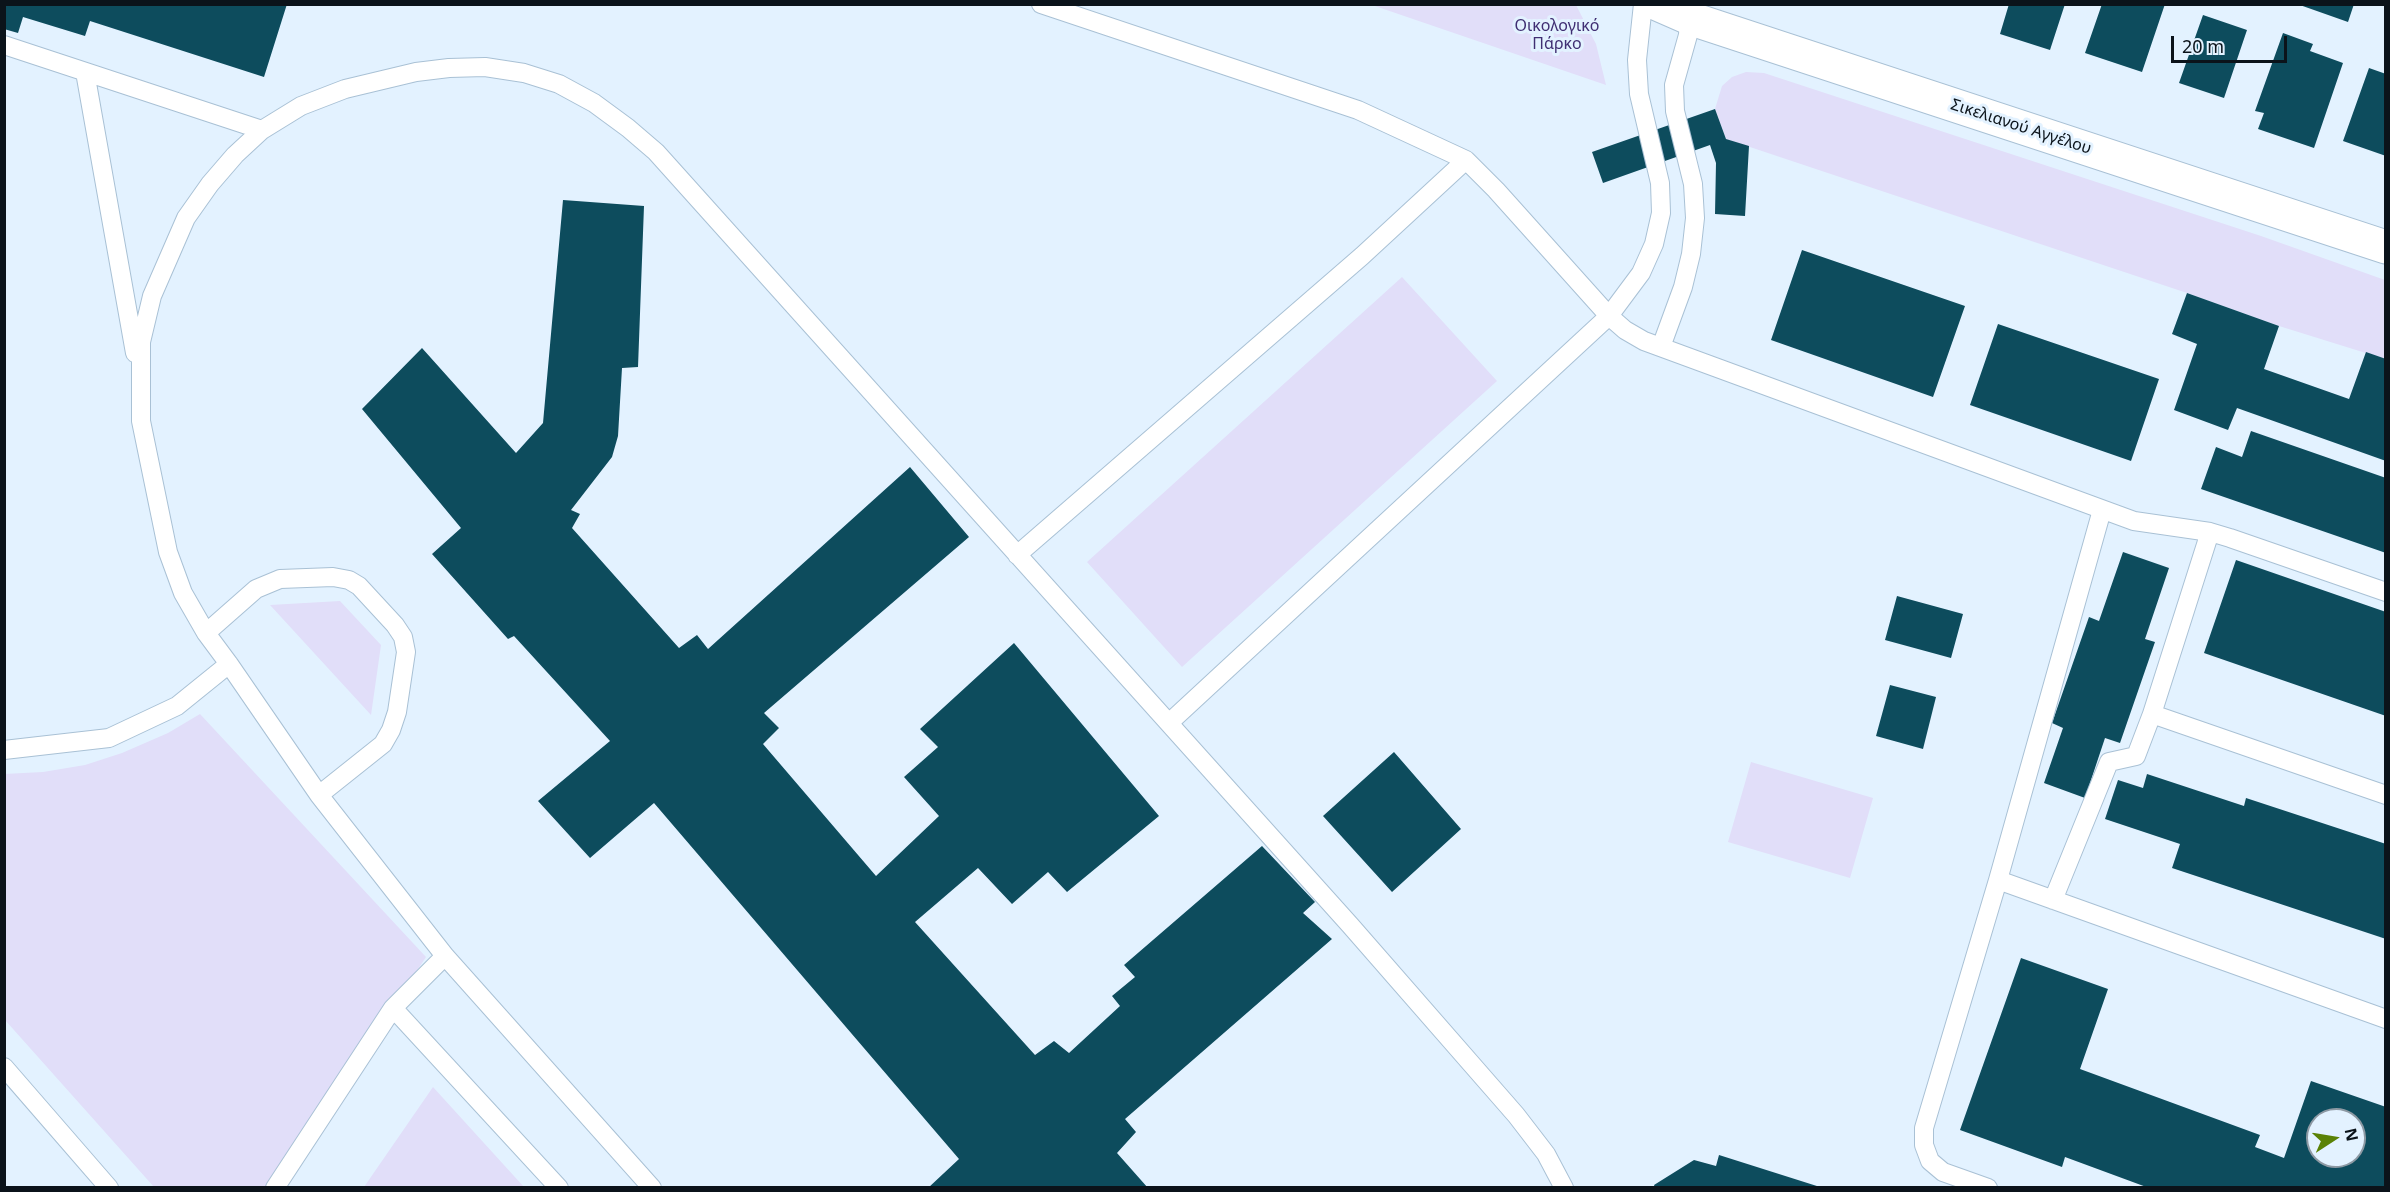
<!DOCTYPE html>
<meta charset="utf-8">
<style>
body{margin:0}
#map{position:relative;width:2390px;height:1192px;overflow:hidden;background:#e3f2ff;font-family:"Noto Sans",sans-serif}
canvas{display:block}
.frame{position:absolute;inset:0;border:6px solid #0b131a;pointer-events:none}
.north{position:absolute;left:2306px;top:1108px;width:60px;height:60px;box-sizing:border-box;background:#e3f2ff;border:2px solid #8d99a3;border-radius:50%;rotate:78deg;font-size:16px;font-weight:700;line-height:24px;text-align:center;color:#0b131a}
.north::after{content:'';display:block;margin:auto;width:21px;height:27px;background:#5a8206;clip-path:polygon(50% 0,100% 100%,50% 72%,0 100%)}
.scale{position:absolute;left:2171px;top:36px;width:116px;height:27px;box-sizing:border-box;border:3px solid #0b131a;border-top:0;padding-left:8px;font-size:18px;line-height:21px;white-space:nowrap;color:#0b131a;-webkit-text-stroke:4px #e3f2ff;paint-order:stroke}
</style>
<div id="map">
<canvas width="2390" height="1192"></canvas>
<div class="frame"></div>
<div class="north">N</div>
<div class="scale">20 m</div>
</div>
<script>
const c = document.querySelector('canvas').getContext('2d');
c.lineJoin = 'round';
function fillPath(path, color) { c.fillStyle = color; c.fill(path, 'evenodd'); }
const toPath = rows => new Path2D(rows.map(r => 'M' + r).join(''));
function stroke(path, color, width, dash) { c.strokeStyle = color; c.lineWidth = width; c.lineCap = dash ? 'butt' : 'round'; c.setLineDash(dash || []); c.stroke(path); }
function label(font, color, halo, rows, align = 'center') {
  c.font = font + ' "Noto Sans",sans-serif'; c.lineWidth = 6; c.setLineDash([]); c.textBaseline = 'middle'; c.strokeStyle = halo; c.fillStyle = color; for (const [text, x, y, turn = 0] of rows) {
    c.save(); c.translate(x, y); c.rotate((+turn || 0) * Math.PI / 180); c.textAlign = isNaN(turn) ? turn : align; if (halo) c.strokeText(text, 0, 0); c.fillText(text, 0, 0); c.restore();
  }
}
fillPath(toPath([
 [1372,5,1576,5,1596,44,1606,85],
 [1746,72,1764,73,2261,236,2385,280,2385,359,2279,326,2187,293,1726,139,1715,109,1722,86,1732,77],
 [1402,277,1497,381,1182,667,1087,562],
 [340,601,381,645,371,715,270,605],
 [200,714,426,957,273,1187,154,1187,5,1020,4,774,43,772,85,765,122,753,168,733],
 [1751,762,1873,798,1850,878,1728,842],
 [433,1087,524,1187,364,1187]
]), '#e1def9');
fillPath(toPath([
 [4,4,287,4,264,77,90,21,85,36,23,17,18,33,4,29],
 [2009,4,2065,4,2050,50,2000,34],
 [2102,4,2165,4,2142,72,2085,53],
 [2297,4,2354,4,2348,22],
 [2203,15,2247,30,2224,98,2179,83],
 [2283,33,2313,44,2310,51,2343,63,2314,148,2258,129,2264,113,2255,111],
 [2369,68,2386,74,2386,156,2343,141],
 [1715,109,1726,139,1749,146,1745,216,1715,214,1716,163,1710,145,1603,183,1592,152],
 [563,200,644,206,638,367,622,368,618,436,612,457,571,510,580,514,572,528,679,648,697,635,708,649,910,467,969,537,764,713,779,728,763,744,876,876,939,816,904,777,938,747,920,729,1014,643,1159,816,1067,892,1048,872,1012,904,978,868,915,922,1035,1055,1054,1041,1069,1053,1120,1006,1112,996,1135,977,1124,965,1262,846,1315,902,1303,913,1332,939,1125,1119,1136,1132,1117,1153,1148,1188,928,1188,959,1159,654,803,590,858,538,801,610,741,514,636,508,639,432,554,461,528,362,409,422,348,516,453,543,423],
 [1802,250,1965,306,1933,397,1771,340],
 [2187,293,2279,326,2264,369,2349,399,2366,352,2386,359,2386,461,2237,408,2228,430,2174,410,2197,344,2172,334],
 [1998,324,2159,379,2131,461,1970,405],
 [2251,431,2386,478,2386,553,2201,489,2216,447,2242,457],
 [2123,552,2169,568,2145,639,2155,642,2120,743,2105,738,2085,798,2044,783,2063,728,2052,723,2089,617,2099,621],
 [2236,560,2386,612,2386,716,2204,653],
 [1897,596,1963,614,1951,658,1885,640],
 [1890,685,1936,697,1923,749,1876,736],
 [1394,752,1461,829,1392,892,1323,816],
 [2147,774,2244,806,2246,798,2386,844,2386,939,2172,868,2180,844,2105,819,2118,780,2143,788],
 [2021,958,2108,989,2080,1069,2260,1135,2255,1147,2284,1158,2311,1081,2386,1107,2386,1188,2149,1188,2065,1157,2062,1167,1960,1130],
 [2318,1120,2354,1120,2354,1156,2318,1156],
 [1719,1155,1820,1187,1820,1188,1655,1188,1654,1185,1694,1160,1716,1166]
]), '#0d4c5d');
const lane = toPath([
 [1041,4,1358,110,1466,160,1496,190,1609,316,1625,330,1644,341,2134,521,2210,532,2230,538,2386,592],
 [4,45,262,130],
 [85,72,135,353],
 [1661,347,1683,287,1691,254,1695,218,1693,184,1675,111,1674,85,1688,35,1689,18],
 [1017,555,1362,256,1466,160],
 [206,633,256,589,280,579,333,577,349,580,359,586,395,625,403,637,406,652,397,712,391,730,383,744,319,795],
 [2152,714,2210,532],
 [1170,722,1609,316,1641,273,1654,244,1661,213,1660,183,1639,94,1637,60,1643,4],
 [4,750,109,738,177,706,229,664],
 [1998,880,2386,1019],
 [2053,900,2109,762,2136,756,2152,714,2386,795],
 [393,1008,559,1188],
 [4,1067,109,1188],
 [275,1188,393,1008,445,956],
 [652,1188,445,956,319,795,229,664,206,633,183,593,168,552,141,421,141,342,152,296,186,218,210,184,235,155,262,130,301,106,345,89,416,72,449,68,485,67,524,73,559,84,594,103,628,128,656,152,1350,925,1516,1115,1546,1154,1564,1188],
 [1988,1188,1943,1172,1930,1161,1924,1145,1924,1128,1998,880,2102,510]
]);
const secondary = toPath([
 [1657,4,1689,18,2386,247]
]);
stroke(lane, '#a9c1d5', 20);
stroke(secondary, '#a9c1d5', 35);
stroke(lane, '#fff', 18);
stroke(secondary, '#fff', 33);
label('16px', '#402f73', '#e3f2ff', [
 ["Οικολογικό",1557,26],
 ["Πάρκο",1557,44]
]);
label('16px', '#0b131a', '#e3f2ff', [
 ["Σικελιανού Αγγέλου",2021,127,18]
]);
</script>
